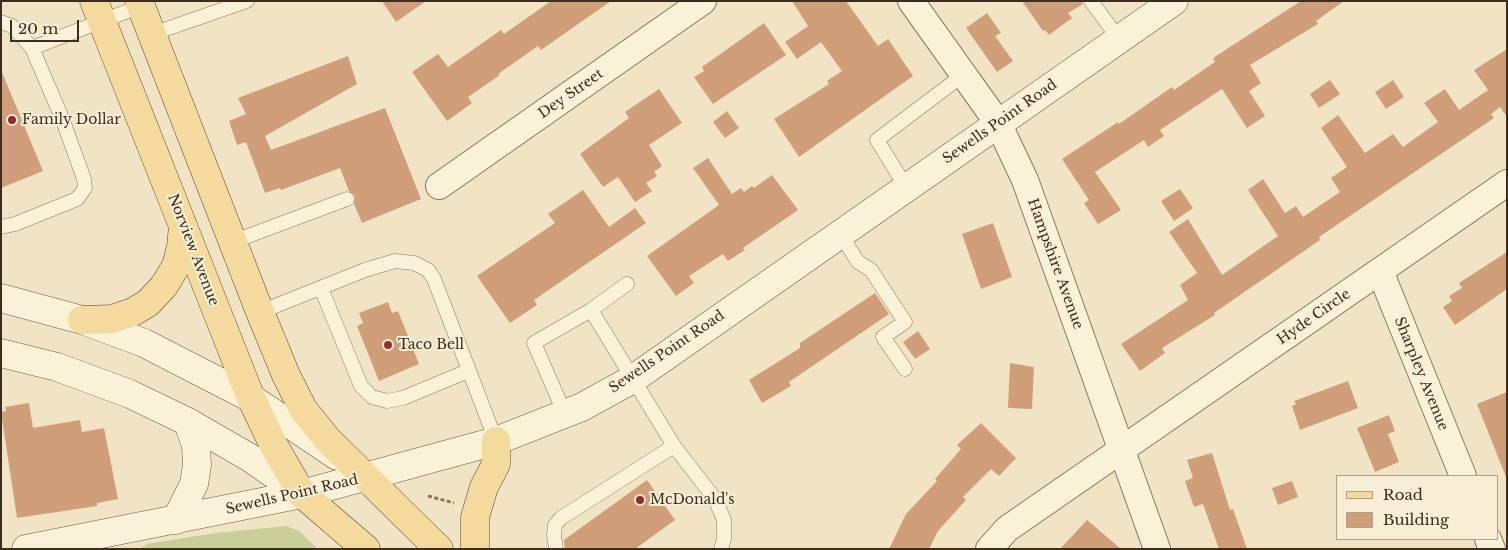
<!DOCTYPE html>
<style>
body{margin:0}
#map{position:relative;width:1508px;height:550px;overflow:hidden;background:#f0e4c5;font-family:"Libre Baskerville",serif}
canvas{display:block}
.frame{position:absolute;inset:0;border:2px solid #3c2d1e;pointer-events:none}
.legend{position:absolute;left:1336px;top:475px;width:162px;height:65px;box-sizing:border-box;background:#f7eed5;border:1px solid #aca18c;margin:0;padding:6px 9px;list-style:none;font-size:15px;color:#3c2d1e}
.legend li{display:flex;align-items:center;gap:10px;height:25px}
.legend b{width:25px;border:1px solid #aca18c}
.scale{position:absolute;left:10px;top:20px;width:69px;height:22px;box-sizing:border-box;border:2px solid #3c2d1e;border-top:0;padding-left:6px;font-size:15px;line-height:18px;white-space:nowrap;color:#3c2d1e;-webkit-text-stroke:4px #f7eed5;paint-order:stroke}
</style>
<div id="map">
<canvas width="1508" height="550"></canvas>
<div class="frame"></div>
<ul class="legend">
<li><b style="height:6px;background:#f4da9c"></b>Road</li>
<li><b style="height:14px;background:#d09f79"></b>Building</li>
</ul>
<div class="scale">20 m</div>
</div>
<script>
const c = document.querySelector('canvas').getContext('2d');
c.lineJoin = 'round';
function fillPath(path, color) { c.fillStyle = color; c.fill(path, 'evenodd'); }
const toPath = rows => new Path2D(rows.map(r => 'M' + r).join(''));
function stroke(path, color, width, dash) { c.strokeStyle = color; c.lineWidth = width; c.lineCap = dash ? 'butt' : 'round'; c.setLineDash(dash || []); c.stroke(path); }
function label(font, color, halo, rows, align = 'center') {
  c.font = font + ' "Libre Baskerville",serif'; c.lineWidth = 4; c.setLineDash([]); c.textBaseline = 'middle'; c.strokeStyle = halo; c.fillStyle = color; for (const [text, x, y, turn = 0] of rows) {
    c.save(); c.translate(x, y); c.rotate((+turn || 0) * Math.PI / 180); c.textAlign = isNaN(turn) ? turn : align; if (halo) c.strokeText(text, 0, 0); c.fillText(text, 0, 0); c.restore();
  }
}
fillPath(toPath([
 [287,526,299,531,318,549,140,549,147,544,215,533]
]), '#c8cf98');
fillPath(toPath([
 [382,1,426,1,396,22],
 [551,1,611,1,541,50,538,46,498,74,500,75,468,97,472,103,447,121,412,72,438,54,448,67,501,30,504,34],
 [792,1,846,1,878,46,888,39,913,76,799,157,774,119,829,84,827,81,842,71,821,42,797,59,785,42,808,26],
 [1022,1,1082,1,1083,4,1068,13,1072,18,1049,35,1045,30,1043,31],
 [1301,1,1344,1,1316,21,1318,24,1250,65,1261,83,1249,91,1265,116,1247,128,1222,89,1160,130,1164,136,1148,147,1144,140,1095,172,1121,210,1098,224,1084,203,1089,200,1062,159,1118,122,1119,124,1172,87,1174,90,1215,62,1213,59,1216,56],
 [987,13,1001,33,995,36,1013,61,997,72,966,28],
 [764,23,786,55,713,104,694,77,704,71,702,67],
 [1507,49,1507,117,1500,107,1491,114,1494,118,1319,237,1320,240,1214,313,1215,315,1162,348,1165,353,1140,371,1121,344,1188,300,1180,285,1197,273,1169,232,1188,219,1222,275,1278,236,1248,190,1263,179,1285,213,1296,206,1303,217,1340,192,1331,178,1347,167,1321,128,1338,115,1365,153,1393,134,1403,147,1438,122,1424,103,1445,89,1459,110,1488,90,1474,70],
 [348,56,357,84,265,136,271,150,385,108,421,199,362,223,354,204,355,196,349,191,340,168,281,190,280,188,265,193,246,142,237,145,229,121,246,114,238,98],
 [1,70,43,171,1,188],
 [1330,80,1340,94,1319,108,1310,94],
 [1393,80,1404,97,1386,109,1375,92],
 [659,89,682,123,649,145,662,166,654,172,657,176,646,183,652,191,635,202,618,177,603,187,580,154,629,118,625,112],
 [727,111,739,128,725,138,713,122],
 [708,158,732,194,741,188,744,192,752,186,754,188,772,175,798,210,743,248,745,250,728,261,723,254,689,276,694,283,676,296,647,256,719,205,693,168],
 [1180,189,1193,208,1174,221,1161,201],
 [583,190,609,227,635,208,646,223,534,300,537,305,510,323,477,276,555,223,548,214],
 [993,223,1012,277,981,289,962,234],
 [1507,252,1507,289,1455,325,1443,307,1452,301,1449,296,1462,288,1459,283],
 [875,293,889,314,789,382,791,386,762,403,749,380,800,348,800,343],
 [388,302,392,313,398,311,419,364,379,381,357,326,363,323,359,313],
 [918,331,930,349,915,359,903,342],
 [1010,363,1034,367,1032,409,1008,408],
 [1348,381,1358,408,1300,430,1292,406,1296,404,1294,401],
 [1507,392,1507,477,1506,477,1477,404],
 [29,403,33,428,80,420,82,432,104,428,118,499,97,503,97,506,17,518,1,412,6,411,5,407],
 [1389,415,1395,431,1388,434,1399,462,1375,472,1357,428],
 [981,423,1016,458,999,476,991,469,963,497,966,500,938,531,929,549,889,549,906,514,937,481,935,479,961,449,957,445],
 [1212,453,1230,510,1233,509,1247,549,1219,549,1203,504,1194,507,1185,481,1193,478,1187,460],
 [647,480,675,520,635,549,565,549,564,540],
 [1292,481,1298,497,1278,505,1272,488],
 [1087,520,1121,549,1060,549]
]), '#d09f79');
const lane = toPath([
 [1091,1,1119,39],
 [1,22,12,26,32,48],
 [152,34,247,1],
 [906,187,877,140,963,75],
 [1,227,15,224,77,199,85,188,84,179,62,118,32,48,141,6],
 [841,235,858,262,871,270,905,322,883,337,905,369],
 [232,242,347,199],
 [321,288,361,386,372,397,387,401,403,398,468,371],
 [591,310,674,446],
 [260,312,365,270,395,261,414,263,428,270,434,279,496,441],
 [565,414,534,343,591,310,627,284],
 [556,549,554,535,555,525,561,518,674,446,715,499,724,520,724,539,721,549]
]);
const street = toPath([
 [911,1,998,123,1025,180,1157,549],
 [439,186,703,1],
 [1380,271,1463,476],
 [1488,539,1492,549],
 [989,549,1007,529,1507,183]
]);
const secondary = toPath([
 [1,298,82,320,144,343,251,398,337,456],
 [1,353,57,367,130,394,188,422,252,459,302,494],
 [176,520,194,484,197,465,196,446,188,422],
 [26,549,302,494,496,441,582,407,633,379,1174,1]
]);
const primary = toPath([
 [94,1,251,398,273,444,302,494,366,549],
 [139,1,260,312,286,375,303,409,328,440,439,549],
 [82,320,112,319,133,312,148,303,164,286,176,266,181,247,183,226],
 [475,549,475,517,484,487,496,464,496,441]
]);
stroke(lane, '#8c765a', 15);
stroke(street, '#8c765a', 28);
stroke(secondary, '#6e573d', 29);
stroke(primary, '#5a432e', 29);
stroke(toPath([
 [428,496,454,503]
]), '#8c765a', 3, [4, 2.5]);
stroke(lane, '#faf1d9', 14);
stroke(street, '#faf1d9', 26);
stroke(secondary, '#faf1d9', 28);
stroke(primary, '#f4da9c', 28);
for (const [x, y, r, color] of [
 [12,120,5,"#9e2827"],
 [388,345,5,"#9e2827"],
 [640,500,5,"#9e2827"]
]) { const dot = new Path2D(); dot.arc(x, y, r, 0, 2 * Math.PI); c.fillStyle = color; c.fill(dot); stroke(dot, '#f7eed5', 2); }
label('14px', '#3c2d1e', '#f7eed5', [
 ["Dey Street",571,94,-35],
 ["Sewells Point Road",1000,122,-35],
 ["Norview Avenue",193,250,69],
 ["Hampshire Avenue",1055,264,70],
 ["Hyde Circle",1314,317,-35],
 ["Sewells Point Road",667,352,-34],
 ["Sharpley Avenue",1421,374,68],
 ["Sewells Point Road",292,495,-13]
]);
label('14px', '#3c2d1e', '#f7eed5', [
 ["Family Dollar",22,120],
 ["Taco Bell",398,345],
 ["McDonald's",650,500]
], 'left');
</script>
